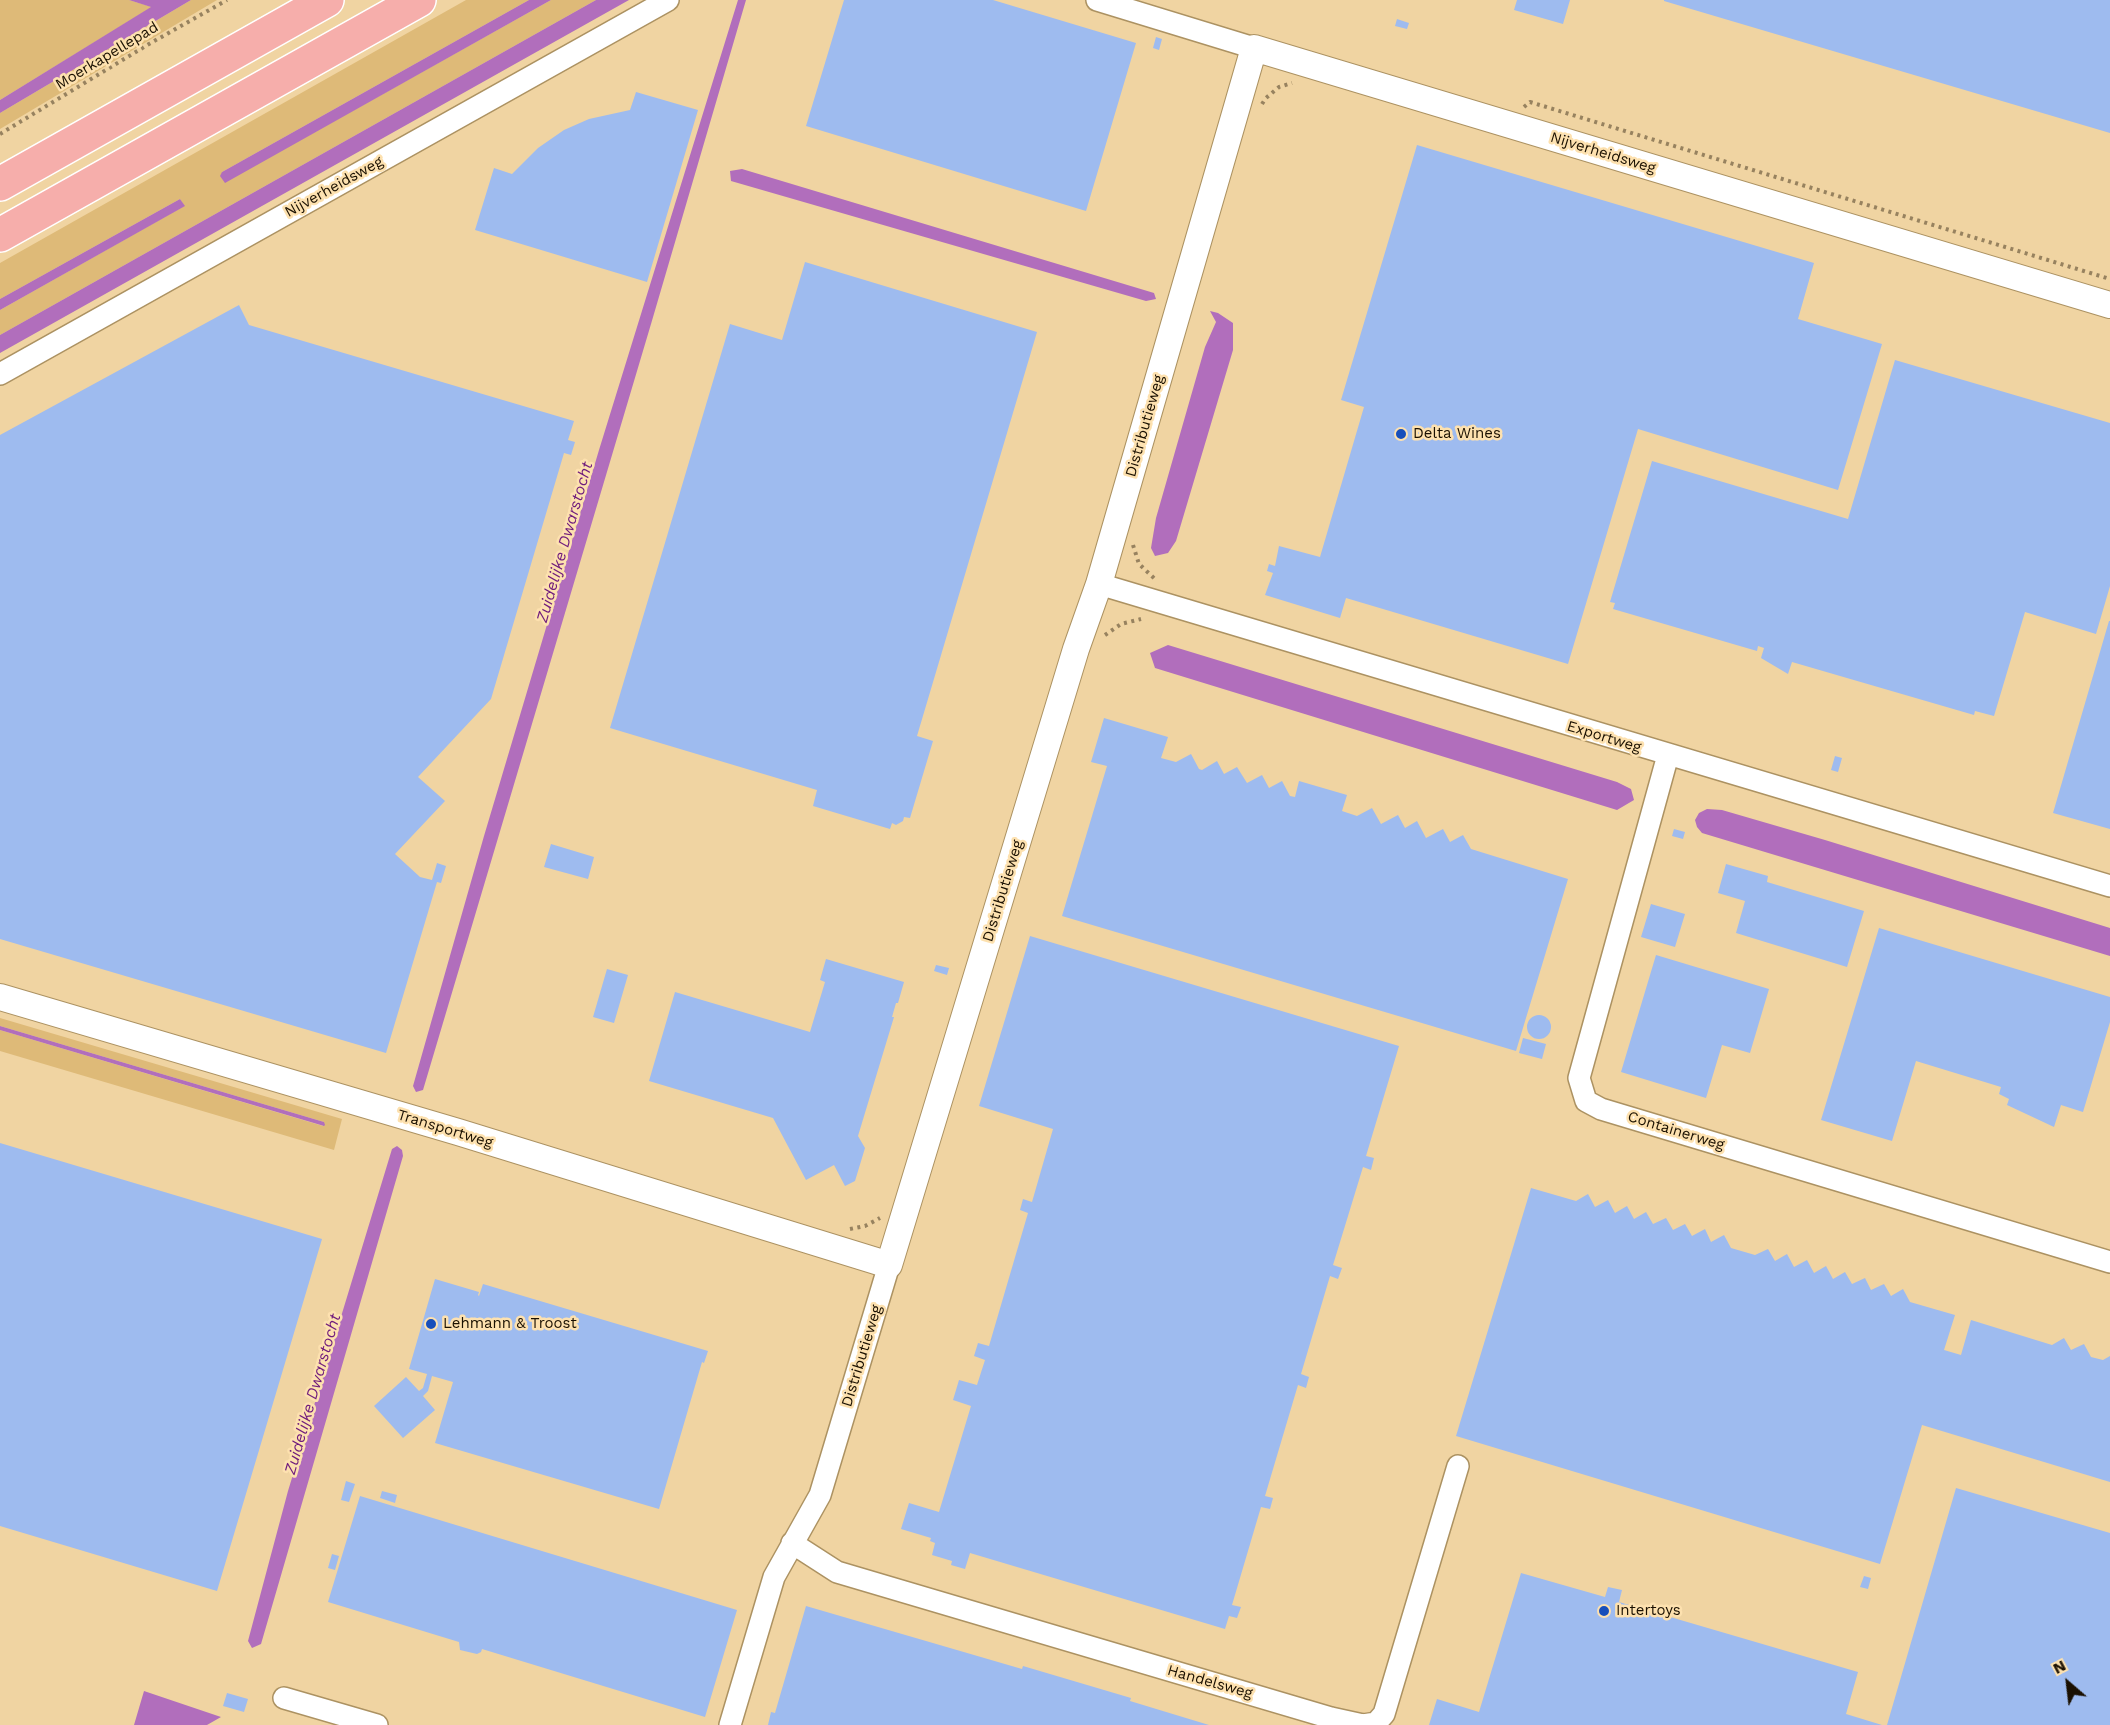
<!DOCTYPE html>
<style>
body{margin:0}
#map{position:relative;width:2110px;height:1725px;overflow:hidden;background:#f0d4a2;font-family:"Work Sans",sans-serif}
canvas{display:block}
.north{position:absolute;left:2038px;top:1653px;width:60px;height:60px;-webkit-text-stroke:4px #fde1af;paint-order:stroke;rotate:332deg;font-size:16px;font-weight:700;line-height:24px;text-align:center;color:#1a1001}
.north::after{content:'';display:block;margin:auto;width:21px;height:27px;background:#1a1001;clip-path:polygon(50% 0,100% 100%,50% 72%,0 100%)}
</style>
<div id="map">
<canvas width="2110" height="1725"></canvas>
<div class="north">N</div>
</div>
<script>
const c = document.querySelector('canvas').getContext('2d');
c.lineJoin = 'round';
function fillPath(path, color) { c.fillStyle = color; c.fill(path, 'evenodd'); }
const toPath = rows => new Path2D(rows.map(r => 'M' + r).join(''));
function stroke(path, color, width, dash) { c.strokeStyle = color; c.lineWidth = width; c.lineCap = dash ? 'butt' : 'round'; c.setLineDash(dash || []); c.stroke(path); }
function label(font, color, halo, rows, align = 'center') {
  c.font = font + ' "Work Sans",sans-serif'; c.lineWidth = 5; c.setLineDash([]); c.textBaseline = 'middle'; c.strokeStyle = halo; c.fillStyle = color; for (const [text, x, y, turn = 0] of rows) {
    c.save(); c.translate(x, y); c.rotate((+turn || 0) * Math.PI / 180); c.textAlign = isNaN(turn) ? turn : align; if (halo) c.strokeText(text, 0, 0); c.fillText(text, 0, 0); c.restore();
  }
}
fillPath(toPath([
 [0,0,129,0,152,7,0,100],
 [191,0,217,0,0,129,0,113],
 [466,0,529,0,222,172,225,182,551,0,596,0,0,335,0,310,184,206,180,199,0,299,0,263],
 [0,1018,342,1119,334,1150,0,1051,0,1030,323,1126,324,1122,0,1026]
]), '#deba78');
fillPath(toPath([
 [129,0,191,0,0,113,0,100,151,7],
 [529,0,551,0,225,183,220,176,222,172],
 [596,0,629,0,0,353,0,335],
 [738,0,746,0,651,324,423,1090,416,1092,413,1086,484,836,599,450],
 [742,169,1154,293,1156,299,1146,301,731,181,730,171],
 [180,199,185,206,0,310,0,299],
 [1210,311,1218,313,1233,323,1233,350,1176,541,1168,553,1155,556,1151,548,1156,518,1205,347,1216,322],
 [1168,645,1617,782,1631,789,1634,800,1617,810,1155,668,1150,653],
 [1707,809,1722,810,1825,840,2110,928,2110,956,1702,833,1697,827,1695,820,1699,813],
 [0,1026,324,1122,325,1125,324,1126,0,1030],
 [397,1146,402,1150,403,1156,261,1644,252,1648,248,1641,288,1491,392,1149],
 [144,1691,221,1717,207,1725,134,1725]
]), '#b16ebc');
fillPath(toPath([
 [844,0,993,0,1136,43,1086,211,806,126],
 [1517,0,1570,0,1563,24,1514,10],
 [1664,0,2110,0,2110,133,1664,1],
 [1397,19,1409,23,1407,29,1395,26],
 [1156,37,1162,39,1159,50,1153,48],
 [636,92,698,110,647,282,475,230,494,168,512,174,538,148,564,130,589,119,630,110],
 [1417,145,1814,263,1798,319,1882,344,1838,490,1638,429,1568,664,1346,598,1340,618,1265,595,1273,573,1267,571,1269,564,1275,566,1279,546,1320,557,1364,407,1341,400],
 [805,262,1037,332,917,736,933,741,910,818,904,817,903,821,896,825,892,823,890,829,813,806,817,790,610,728,730,324,782,340],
 [239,305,249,325,574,421,568,440,575,442,571,455,564,453,491,699,418,777,445,801,395,854,420,877,432,880,437,863,446,866,441,883,437,882,386,1053,0,939,0,435],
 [1895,360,2110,423,2110,586,2096,634,2025,612,1994,716,1975,711,1974,715,1792,662,1788,674,1761,658,1764,648,1758,646,1757,651,1613,609,1615,603,1610,602,1652,461,1848,519],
 [2109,621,2110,621,2110,829,2053,813],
 [1104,718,1168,737,1161,758,1176,762,1191,754,1199,769,1202,770,1217,761,1224,774,1237,767,1247,783,1262,775,1269,788,1282,781,1290,796,1295,797,1299,781,1347,795,1342,811,1357,816,1372,808,1381,824,1398,815,1405,828,1417,821,1426,838,1443,829,1450,842,1463,835,1471,849,1568,879,1516,1051,1062,916,1107,766,1091,762],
 [1835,756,1842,758,1838,772,1831,770],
 [1674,829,1685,832,1683,839,1672,836],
 [551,844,594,857,588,879,544,867],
 [1726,864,1768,876,1767,882,1864,911,1847,967,1736,933,1745,901,1718,893],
 [1651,904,1685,914,1675,947,1641,937],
 [1879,928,2110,997,2110,1022,2083,1112,2061,1105,2054,1127,2007,1105,2009,1099,1999,1094,2001,1087,1916,1061,1892,1141,1821,1120],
 [1030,936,1399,1046,1366,1156,1374,1158,1371,1170,1363,1167,1333,1265,1342,1268,1338,1279,1330,1276,1301,1374,1309,1377,1306,1388,1298,1385,1265,1496,1273,1498,1270,1509,1261,1507,1232,1605,1241,1607,1237,1618,1229,1616,1225,1629,970,1553,965,1569,951,1565,952,1561,932,1555,935,1543,930,1541,931,1538,901,1529,909,1503,939,1512,971,1406,953,1400,959,1380,977,1385,985,1360,974,1356,978,1343,989,1346,1028,1213,1020,1210,1023,1199,1032,1202,1053,1129,979,1106],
 [1656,955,1769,989,1750,1053,1722,1045,1706,1098,1621,1072],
 [826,959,904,982,898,1003,896,1003,892,1017,894,1017,858,1136,865,1148,855,1181,845,1186,834,1165,806,1180,773,1118,649,1081,675,992,810,1032,825,982,820,980],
 [936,965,949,968,947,975,934,971],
 [607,969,628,975,614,1023,593,1017],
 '1527 1027a12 12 0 1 1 24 0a12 12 0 1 1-24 0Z',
 [1523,1038,1546,1044,1542,1059,1519,1053],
 [0,1143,322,1239,217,1591,0,1526],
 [1531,1188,1576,1201,1588,1194,1595,1207,1608,1200,1615,1213,1627,1206,1634,1219,1646,1212,1653,1224,1666,1218,1673,1230,1685,1224,1692,1236,1705,1229,1711,1242,1724,1235,1731,1248,1755,1255,1768,1249,1775,1261,1787,1254,1794,1267,1807,1260,1814,1273,1826,1266,1833,1279,1845,1272,1852,1284,1865,1278,1871,1290,1884,1284,1891,1296,1903,1289,1910,1302,1955,1315,1944,1350,1961,1355,1971,1320,2052,1345,2064,1338,2071,1350,2084,1344,2091,1357,2103,1360,2110,1356,2110,1482,1922,1425,1880,1564,1456,1436],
 [435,1279,479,1292,478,1295,479,1296,483,1284,708,1351,704,1363,702,1362,659,1509,435,1443,453,1382,432,1376,428,1391,423,1396,435,1410,403,1438,374,1406,406,1377,419,1391,423,1388,427,1374,409,1369],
 [346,1481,355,1484,349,1502,341,1500],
 [1956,1488,2110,1533,2110,1725,1887,1725],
 [382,1491,397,1495,395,1503,380,1498],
 [360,1496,737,1610,705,1717,482,1649,481,1652,477,1654,460,1650,459,1642,328,1602],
 [332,1554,339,1556,335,1570,328,1568],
 [1521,1573,1605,1597,1608,1587,1622,1590,1619,1602,1858,1672,1846,1714,1882,1725,1429,1725,1437,1699,1479,1712],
 [1864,1576,1871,1578,1868,1589,1860,1587],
 [806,1606,1022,1669,1023,1666,1131,1698,1130,1701,1209,1725,768,1725,771,1712,775,1713],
 [227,1693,248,1699,244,1712,223,1706]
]), '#9ebbef');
const minor = toPath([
 [1097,0,1254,48],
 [0,374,668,0],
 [1099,584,2110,886],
 [1668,755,1579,1078,1586,1101,1601,1109,2110,1262],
 [792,1543,837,1572,1331,1718,1363,1725,1376,1723,1384,1714,1458,1466],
 [284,1698,377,1725],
 [730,1725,774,1577,820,1495,889,1265]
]);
const tertiary = toPath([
 [0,997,458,1132,889,1265,1076,649,1099,584,1254,48,2110,305]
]);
const motorway = toPath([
 [0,184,327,0],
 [0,235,419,0]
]);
stroke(minor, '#ac9262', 24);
stroke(tertiary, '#ac9262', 28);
stroke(motorway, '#fff', 36);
stroke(toPath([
 [1262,104,1266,98,1279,87,1292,83],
 [1524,107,1530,102,2110,279],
 [0,134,149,44,227,0],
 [1133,545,1139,564,1156,580],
 [1105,635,1121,624,1141,619],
 [850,1229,865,1226,880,1218]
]), '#97825f', 4, [3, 4.5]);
stroke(minor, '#fff', 21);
stroke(tertiary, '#fff', 26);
stroke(motorway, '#f6aeab', 33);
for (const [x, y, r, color] of [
 [1401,434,6,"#174eba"],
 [431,1324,6,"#174eba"],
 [1604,1611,6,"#174eba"]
]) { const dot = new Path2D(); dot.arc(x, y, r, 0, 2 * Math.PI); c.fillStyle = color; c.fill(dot); stroke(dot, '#fde1af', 2); }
label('15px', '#1a1001', '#fde1af', [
 ["Moerkapellepad",107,56,-31],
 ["Nijverheidsweg",1603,153,17],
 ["Nijverheidsweg",334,187,-29],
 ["Distributieweg",1145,426,-74],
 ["Exportweg",1604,737,17],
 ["Distributieweg",1003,891,-73],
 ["Transportweg",445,1129,17],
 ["Containerweg",1676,1131,17],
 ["Distributieweg",862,1356,-73],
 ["Handelsweg",1210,1682,16]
]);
label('15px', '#1a1001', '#fde1af', [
 ["Delta Wines",1413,434],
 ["Lehmann & Troost",443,1324],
 ["Intertoys",1616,1611]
], 'left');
label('italic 16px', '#6f1b7c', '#fde1af', [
 ["Zuidelijke Dwarstocht",565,542,-74],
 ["Zuidelijke Dwarstocht",313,1394,-74]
]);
</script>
